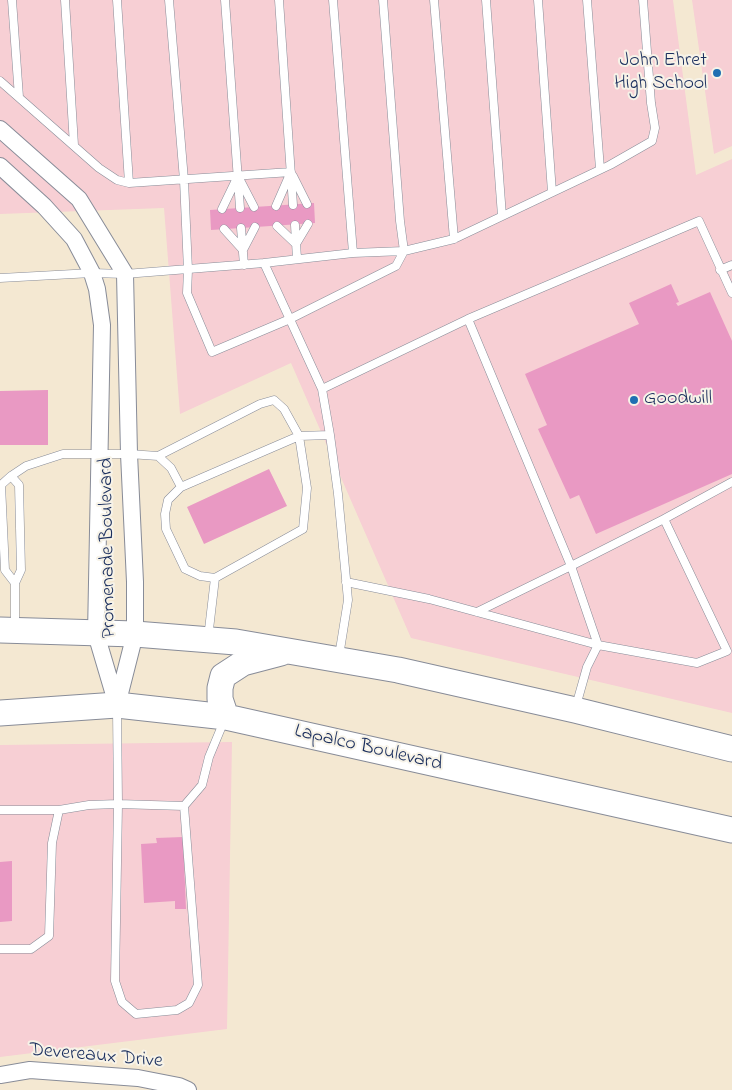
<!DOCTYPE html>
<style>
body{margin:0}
canvas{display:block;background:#f4e8d2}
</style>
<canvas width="732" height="1090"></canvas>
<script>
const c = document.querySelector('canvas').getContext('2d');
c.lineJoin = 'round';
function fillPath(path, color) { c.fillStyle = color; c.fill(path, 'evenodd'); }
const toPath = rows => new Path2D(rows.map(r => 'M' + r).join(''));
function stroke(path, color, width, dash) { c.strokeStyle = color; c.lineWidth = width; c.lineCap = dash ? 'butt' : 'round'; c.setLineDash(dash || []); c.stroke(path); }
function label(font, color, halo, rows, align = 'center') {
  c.font = font + ' "Indie Flower",sans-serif'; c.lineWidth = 4; c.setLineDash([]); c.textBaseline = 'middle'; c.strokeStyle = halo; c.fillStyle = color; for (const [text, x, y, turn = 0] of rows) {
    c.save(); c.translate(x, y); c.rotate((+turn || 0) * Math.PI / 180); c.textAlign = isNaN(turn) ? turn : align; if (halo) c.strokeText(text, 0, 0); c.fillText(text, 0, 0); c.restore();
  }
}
fillPath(toPath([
 [0,0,673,0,696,175,732,159,732,713,411,638,291,363,180,414,164,208,0,214],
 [692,0,732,0,732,146,714,154],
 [232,742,227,1029,0,1057,0,745]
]), '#f7cfd4');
fillPath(toPath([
 [314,203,315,223,211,230,210,210],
 [671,284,679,302,676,303,678,306,710,292,732,341,732,474,596,534,579,495,570,499,538,429,547,425,525,374,639,324,629,303],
 [48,390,48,445,0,445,0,391],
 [269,469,287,506,204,544,187,507],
 [183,837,186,909,175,909,175,901,144,903,141,844,157,843,156,838],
 [12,861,12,921,0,922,0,862]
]), '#e999c3');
const lane = toPath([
 [12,0,19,97],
 [65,0,74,145],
 [117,0,129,183],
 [169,0,184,180,188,270,187,293,212,352,290,319,396,266,404,251,454,239,610,165,652,141,655,128,651,103,643,0],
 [225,0,240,208],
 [279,0,293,205],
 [333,0,353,253],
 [434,0,454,239],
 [486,0,502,216],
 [538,0,552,192],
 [587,0,600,169],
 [0,81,99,168,117,180,129,183,291,172],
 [293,176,307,204],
 [240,180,254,207],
 [276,206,290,174],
 [222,209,237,178],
 [295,225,297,259],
 [277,226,296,244,308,224],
 [241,228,244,265],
 [224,229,243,250,255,227],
 [264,263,353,253,404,251,400,221,383,0],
 [720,270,732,265],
 [0,278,92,273,125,274,264,263,322,389,330,435,338,494,348,600,339,656],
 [468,319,571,566,477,612],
 [322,389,468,319,699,221,732,293],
 [158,456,260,404,274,400,284,409,299,436,307,488,303,529,215,578,200,576,185,569,166,529,165,514,168,500,181,487,299,436,330,435],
 [11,476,19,485,21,570,15,583,5,570,1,485,11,476],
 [11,476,26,466,63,454,129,454,158,456,171,468,181,487],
 [664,519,727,651,697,663,598,645,571,566,664,519,732,482],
 [346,582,429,599,598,645,587,667,576,706],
 [15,583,15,628],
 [208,638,215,578],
 [117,709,118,804,115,981,122,1002,136,1014,177,1010,189,1003,198,985,184,806],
 [0,810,59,810],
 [0,949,31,949,49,936,52,843,59,810,89,805,118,804,184,806,202,785,209,757,224,721]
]);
const street = toPath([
 [0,129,79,199,125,274,129,454,135,582,135,634,117,705],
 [0,166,44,206,74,239,92,273,97,289,102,325,96,634,117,705],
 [0,1075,30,1070,138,1078,179,1086,188,1090]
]);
const primary = toPath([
 [0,630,135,634,236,642,398,670,575,710,732,749],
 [0,713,117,705,226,717,732,830],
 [226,717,220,699,220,688,223,676,243,663,281,653]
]);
stroke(lane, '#888c98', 9);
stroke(street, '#888c98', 18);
stroke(primary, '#888c98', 27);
stroke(lane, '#fff', 8);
stroke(street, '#fff', 16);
stroke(primary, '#fff', 25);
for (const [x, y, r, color] of [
 [717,73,5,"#1f6fb2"],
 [634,400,5,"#1f6fb2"]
]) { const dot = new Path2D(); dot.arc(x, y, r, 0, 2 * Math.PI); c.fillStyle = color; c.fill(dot); stroke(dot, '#f7f3e8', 2); }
label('20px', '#1b2f5e', '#f7f3e8', [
 ["John Ehret",707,62],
 ["High School",707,85],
 ["Goodwill",644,400,"left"]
], 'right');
label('20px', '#1b2f5e', '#f7f3e8', [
 ["Promenade Boulevard",109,548,-91],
 ["Lapalco Boulevard",368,749,13],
 ["Devereaux Drive",96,1057,5]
]);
</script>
